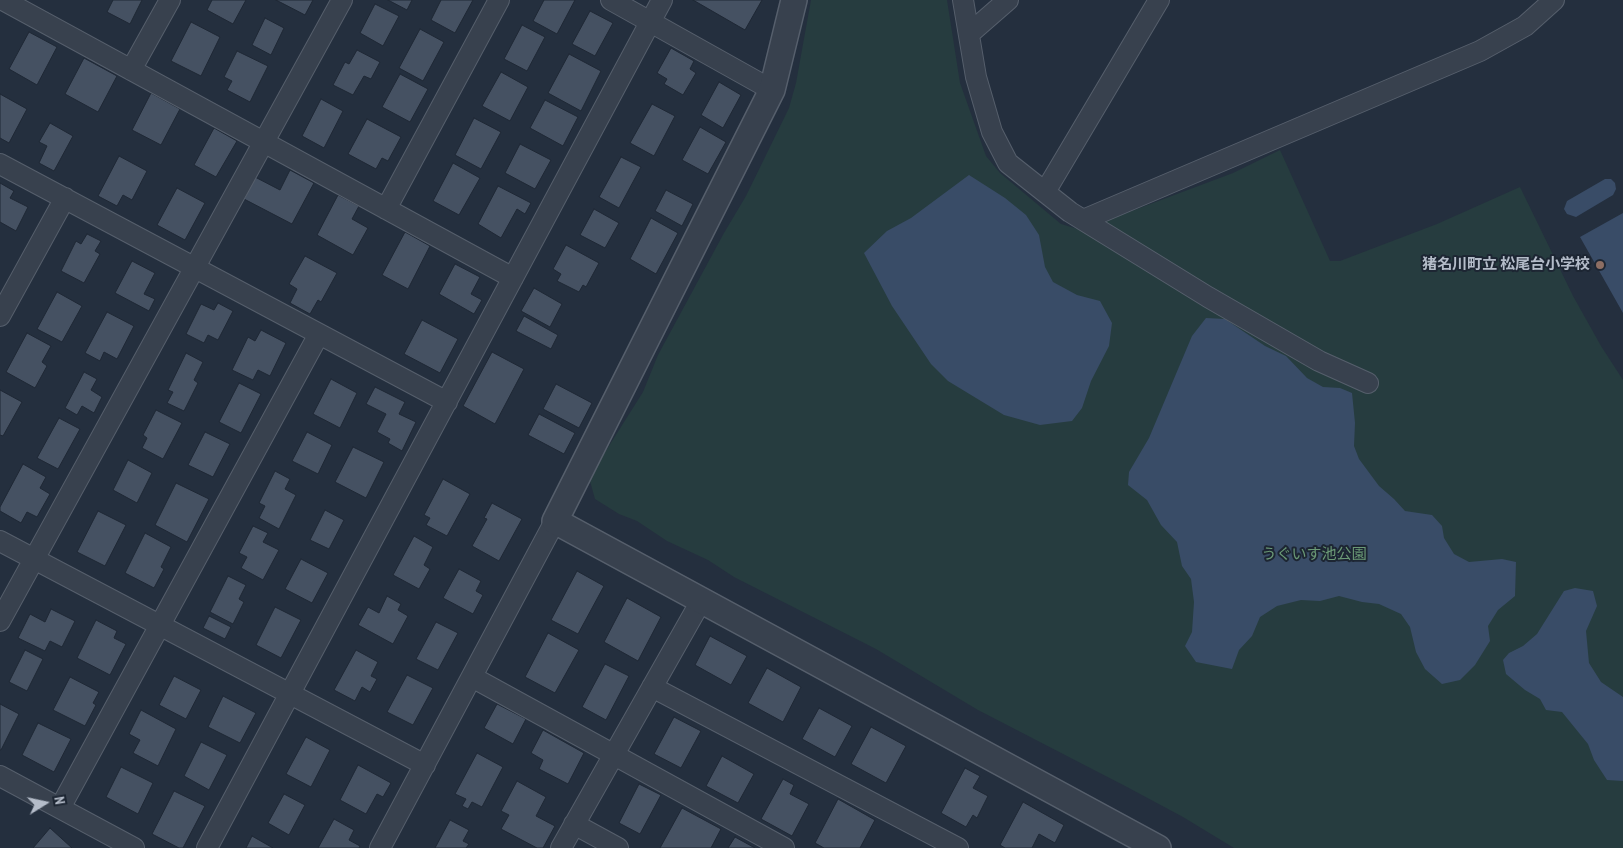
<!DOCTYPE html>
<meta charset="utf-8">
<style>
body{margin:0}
#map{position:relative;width:1623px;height:848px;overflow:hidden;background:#242f3e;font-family:"PT Sans Narrow",sans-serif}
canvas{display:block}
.north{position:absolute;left:20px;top:778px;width:50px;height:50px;-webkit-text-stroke:4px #1d2633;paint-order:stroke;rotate:80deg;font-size:14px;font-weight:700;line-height:20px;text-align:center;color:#b4bcc9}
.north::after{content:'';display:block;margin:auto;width:18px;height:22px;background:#b4bcc9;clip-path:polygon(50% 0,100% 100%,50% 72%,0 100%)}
</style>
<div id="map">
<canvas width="1623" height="848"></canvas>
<div class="north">N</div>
</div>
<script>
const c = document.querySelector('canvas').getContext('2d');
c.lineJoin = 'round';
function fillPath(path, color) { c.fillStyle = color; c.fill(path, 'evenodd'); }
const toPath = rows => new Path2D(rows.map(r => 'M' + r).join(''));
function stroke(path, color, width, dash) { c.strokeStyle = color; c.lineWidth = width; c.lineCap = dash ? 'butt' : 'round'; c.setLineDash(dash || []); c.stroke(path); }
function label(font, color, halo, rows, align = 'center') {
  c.font = font + ' "PT Sans Narrow","Noto Sans JP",sans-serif'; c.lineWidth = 4; c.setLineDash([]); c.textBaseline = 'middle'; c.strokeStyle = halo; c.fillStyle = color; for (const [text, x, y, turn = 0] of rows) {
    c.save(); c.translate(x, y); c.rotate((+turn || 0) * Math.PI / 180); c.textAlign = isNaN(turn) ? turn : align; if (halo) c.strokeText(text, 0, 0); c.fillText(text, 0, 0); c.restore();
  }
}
fillPath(toPath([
 [811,0,947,0,960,83,986,156,1000,173,1061,224,1081,230,1233,173,1280,150,1330,261,1340,261,1437,224,1520,187,1573,296,1601,346,1623,380,1623,848,1234,848,1183,817,1127,787,978,710,876,649,734,577,708,560,667,541,637,521,619,514,595,499,590,481,602,457,643,392,658,355,724,233,746,196,789,108,796,83]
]), '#263c3f');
fillPath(toPath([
 [969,175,1005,198,1026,215,1039,235,1045,267,1053,282,1077,295,1100,301,1112,323,1109,346,1091,381,1082,408,1072,421,1040,425,1004,415,948,381,931,364,892,306,864,253,887,231,911,218],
 [1605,179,1611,179,1615,183,1616,189,1613,195,1576,217,1567,214,1564,209,1567,201],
 [1623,213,1623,313,1580,237],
 [1206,318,1225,319,1265,346,1286,356,1307,378,1323,387,1340,388,1352,393,1355,423,1354,446,1359,459,1379,486,1394,499,1405,511,1432,515,1442,526,1444,538,1454,554,1469,562,1502,559,1516,562,1515,596,1498,610,1488,626,1490,641,1475,665,1460,680,1442,684,1425,669,1416,652,1410,627,1401,614,1379,604,1362,602,1339,596,1320,601,1301,600,1277,606,1260,617,1252,636,1239,650,1232,669,1196,662,1185,646,1192,632,1194,602,1191,579,1182,566,1177,542,1161,525,1147,500,1128,485,1129,472,1149,438,1192,336],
 [1575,588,1593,591,1597,606,1586,631,1589,663,1601,682,1623,697,1623,781,1607,780,1594,760,1588,744,1562,712,1546,710,1540,699,1525,690,1506,674,1503,660,1509,653,1523,646,1537,634,1564,591]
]), '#394c67');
const building = toPath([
 [113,0,142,0,130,24,107,12,113,0],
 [212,0,246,0,233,24,207,10,212,0],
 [276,0,313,0,305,15,276,0],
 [388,0,412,0,407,10,388,0],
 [441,0,473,0,455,33,431,20,441,0],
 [544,0,575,0,557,34,533,21,544,0],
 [693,0,762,0,745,30,693,0],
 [375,4,399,16,383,46,360,33,375,4],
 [590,11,613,23,595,56,572,44,590,11],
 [265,18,284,28,271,55,252,45,265,18],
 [191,22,220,37,201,76,171,61,191,22],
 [522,25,545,37,527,71,504,59,522,25],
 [420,29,444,42,423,81,399,68,420,29],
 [29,32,57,47,37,85,9,69,29,32],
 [671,48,694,61,690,69,696,73,683,95,664,84,667,79,657,73,671,48],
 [357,50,380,62,371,79,364,76,353,95,333,85,345,62,349,64,357,50],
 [237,51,268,66,250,102,227,90,232,81,224,77,237,51],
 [569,54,601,71,581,111,548,93,569,54],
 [84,58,117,76,98,112,65,94,84,58],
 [501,72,528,87,510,121,482,106,501,72],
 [400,74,428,89,410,122,382,107,400,74],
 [719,82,741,95,723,128,701,115,719,82],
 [151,93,180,109,161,145,132,130,151,93],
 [0,94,27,109,9,143,0,138,0,94],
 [321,99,343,111,324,148,302,136,321,99],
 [545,100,578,117,563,146,530,128,545,100],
 [652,104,675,116,654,156,630,143,652,104],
 [474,118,501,132,481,169,455,155,474,118],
 [367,119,401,137,388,161,382,158,376,169,348,154,367,119],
 [50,123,73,136,54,171,39,163,47,146,39,142,50,123],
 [700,127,726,142,708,174,682,160,700,127],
 [214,128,237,141,216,177,194,165,214,128],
 [520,144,551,160,535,189,505,173,520,144],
 [119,156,147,171,132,200,123,195,117,206,98,196,119,156],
 [621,157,641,167,619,208,599,197,621,157],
 [453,163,480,178,459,215,433,201,453,163],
 [290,170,314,183,292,224,244,199,255,177,280,190,290,170],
 [0,183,14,191,10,198,28,207,16,231,0,222,0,183],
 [498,186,531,203,525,214,517,209,501,238,478,224,498,186],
 [177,188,205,203,185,240,157,225,177,188],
 [666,190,693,204,682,226,655,211,666,190],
 [338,195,359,206,352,219,368,228,353,255,317,235,338,195],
 [594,209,619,223,605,248,580,235,594,209],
 [651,218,678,233,656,274,630,259,651,218],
 [405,232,430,246,408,289,382,275,405,232],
 [87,234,101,241,95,251,100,254,84,283,61,271,76,241,81,244,87,234],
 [566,245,599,263,586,287,583,285,579,292,557,281,561,274,553,269,566,245],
 [305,256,337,273,321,302,318,300,310,314,290,303,297,289,289,284,305,256],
 [132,261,155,273,144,294,155,299,149,311,115,293,132,261],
 [455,264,480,277,471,294,482,300,474,314,439,294,455,264],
 [534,288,562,304,550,327,521,311,534,288],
 [57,292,82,306,62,342,37,329,57,292],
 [218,303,233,311,218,340,208,335,204,343,186,334,201,304,214,310,218,303],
 [107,312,134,326,117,359,104,352,100,361,85,353,107,312],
 [524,316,558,335,551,349,516,331,524,316],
 [422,320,458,339,440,373,404,354,422,320],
 [261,330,286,343,270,376,258,370,253,380,232,370,248,337,255,341,261,330],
 [27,333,51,346,42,362,47,366,35,388,6,372,27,333],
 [492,352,524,369,495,424,463,406,492,352],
 [186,353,203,362,194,380,198,383,184,411,167,403,173,392,168,390,186,353],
 [84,372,97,379,91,390,102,397,94,413,82,406,77,415,65,408,84,372],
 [331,379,357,393,340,428,313,414,331,379],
 [239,383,261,394,241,433,219,422,239,383],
 [556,384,592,403,579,428,543,409,556,384],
 [375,387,405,402,399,414,416,422,402,451,388,443,390,439,377,432,386,414,366,404,375,387],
 [0,390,22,402,3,436,0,435,0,390],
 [156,410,182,423,163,459,142,448,147,438,143,435,156,410],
 [539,414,575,433,564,454,528,435,539,414],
 [59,418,80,429,58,469,37,458,59,418],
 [205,432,230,444,213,477,188,465,205,432],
 [307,432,332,445,318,474,292,461,307,432],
 [353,447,384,462,366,498,335,482,353,447],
 [128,460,152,473,137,503,113,490,128,460],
 [23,464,46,477,40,488,50,494,37,517,27,512,21,523,0,511,0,507,23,464],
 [275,471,290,479,285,489,296,495,279,529,259,518,265,506,259,503,275,471],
 [443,479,470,494,447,536,426,525,430,518,424,515,443,479],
 [176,483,209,499,187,542,155,525,176,483],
 [492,503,522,519,499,561,472,546,487,519,484,518,492,503],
 [325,510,344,520,329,549,310,540,325,510],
 [98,511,126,525,105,566,77,552,98,511],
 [253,526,268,533,263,542,279,550,263,580,241,568,247,557,239,553,253,526],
 [145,533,171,547,161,567,164,569,154,588,125,573,145,533],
 [414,536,433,547,424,565,430,569,419,589,393,575,414,536],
 [301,559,328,573,312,603,285,589,301,559],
 [459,569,481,581,476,591,483,595,473,614,443,598,459,569],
 [577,571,604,586,578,634,551,620,577,571],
 [228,576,246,585,239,599,244,602,233,624,210,612,228,576],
 [387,596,401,604,398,610,408,616,393,644,358,625,368,607,379,613,387,596],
 [627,598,661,617,638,661,604,642,627,598],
 [275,607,301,620,281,658,256,645,275,607],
 [51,609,75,621,62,647,50,641,45,651,18,638,30,614,45,622,51,609],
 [209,616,231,627,225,639,203,628,209,616],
 [96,620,117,631,114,638,126,644,110,675,77,658,96,620],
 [436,622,458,633,438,670,416,659,436,622],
 [548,633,579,650,555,693,525,677,548,633],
 [710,636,747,656,731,685,695,665,710,636],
 [25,650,43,659,27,691,9,682,25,650],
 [356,650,378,662,371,676,377,679,370,692,362,687,355,701,334,690,356,650],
 [605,664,629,676,606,720,582,707,605,664],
 [767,668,801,687,783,722,748,703,767,668],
 [407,675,433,688,413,725,387,712,407,675],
 [174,676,201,690,186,719,159,705,174,676],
 [70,677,99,692,93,703,96,705,85,726,53,710,70,677],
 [223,696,256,713,240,743,208,727,223,696],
 [0,704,19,714,1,750,0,750,0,704],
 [497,704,526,719,513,744,484,728,497,704],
 [819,708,852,726,835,757,802,739,819,708],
 [141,710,176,729,158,766,133,753,140,740,129,734,141,710],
 [674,717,701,731,681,768,654,754,674,717],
 [38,723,71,739,54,772,22,755,38,723],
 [871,727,906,746,886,783,851,764,871,727],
 [543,730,584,753,568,784,539,769,543,760,531,753,543,730],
 [306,737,330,750,311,787,286,774,306,737],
 [201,742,227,755,209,790,184,776,201,742],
 [477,753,503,767,482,807,472,802,468,809,462,806,466,799,455,794,477,753],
 [722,756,754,774,738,803,706,786,722,756],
 [358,765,391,783,383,797,377,794,366,814,340,800,358,765],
 [121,767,153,783,138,814,106,797,121,767],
 [965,768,980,776,973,788,988,796,977,818,973,815,966,827,941,813,965,768],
 [783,779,794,785,790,794,809,804,792,836,761,819,783,779],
 [517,781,546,797,536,816,555,826,543,848,537,848,501,829,509,815,501,811,517,781],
 [639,784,661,795,640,834,619,823,639,784],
 [174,791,205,806,183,848,179,848,152,834,174,791],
 [284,794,305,805,289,835,268,823,284,794],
 [838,799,875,820,860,848,824,848,815,843,838,799],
 [1023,802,1064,825,1055,843,1039,834,1032,848,1005,848,1000,845,1023,802],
 [682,808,721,829,711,848,660,848,682,808],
 [334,819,354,830,349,840,360,846,359,848,318,848,334,819],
 [450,820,469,830,463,841,469,844,466,848,435,848,450,820],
 [50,828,72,848,33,848,50,828],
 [252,836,273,848,246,848,252,836],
 [735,837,755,848,728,848,735,837]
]);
fillPath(building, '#455162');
stroke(building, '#1f2835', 1);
const minor = toPath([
 [3,0,513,278],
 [611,0,772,90],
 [963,0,976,77,992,132,1008,163,1070,212,1208,297,1319,361,1368,383],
 [969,34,1008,0],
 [131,70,170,0],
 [0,164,447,402],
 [1045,192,1159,0],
 [386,209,499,0],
 [1083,220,1480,51,1525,26,1554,0],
 [0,316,65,198],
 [0,541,425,765],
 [0,621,342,0],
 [472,677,784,848],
 [652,687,958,848],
 [0,776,134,848],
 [60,808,319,334],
 [574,824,618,848],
 [207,848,662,0],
 [380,848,555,521],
 [561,848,701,601]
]);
const tertiary = toPath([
 [794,0,772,90,555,521,1158,848]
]);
stroke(minor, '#565f6c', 22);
stroke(tertiary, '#565f6c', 28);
stroke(minor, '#38414e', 20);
stroke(tertiary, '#38414e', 25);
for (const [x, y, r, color] of [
 [1600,265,5,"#8d6e63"]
]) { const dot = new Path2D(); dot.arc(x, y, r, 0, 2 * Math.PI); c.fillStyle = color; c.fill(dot); stroke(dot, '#1d2633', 2); }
label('bold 15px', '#b4bcc9', '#1d2633', [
 ["猪名川町立 松尾台小学校",1590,265]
], 'right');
label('15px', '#6b9a76', '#1d2633', [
 ["うぐいす池公園",1314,555]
]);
</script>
